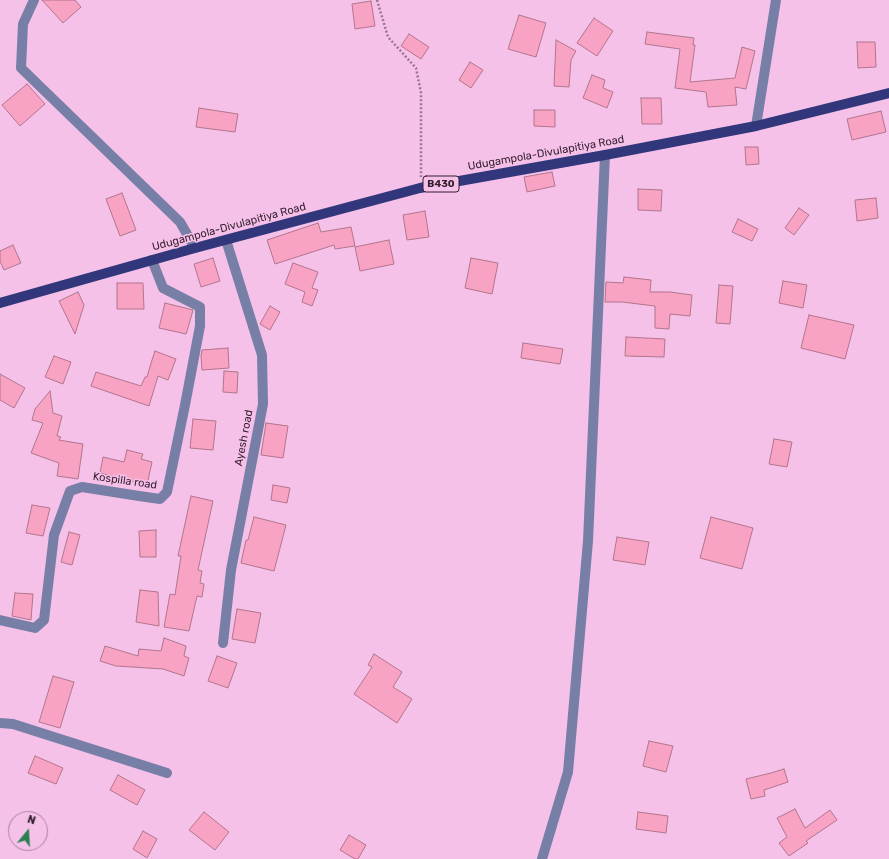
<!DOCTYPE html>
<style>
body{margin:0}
#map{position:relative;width:889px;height:859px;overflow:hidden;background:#f6c1e9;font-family:Rubik,sans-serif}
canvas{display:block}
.north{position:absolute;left:8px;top:811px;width:40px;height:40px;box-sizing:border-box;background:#f6c1e9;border:1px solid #a8809e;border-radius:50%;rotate:18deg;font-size:11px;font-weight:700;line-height:16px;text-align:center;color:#331f2e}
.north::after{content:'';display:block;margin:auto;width:14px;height:18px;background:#2c7f51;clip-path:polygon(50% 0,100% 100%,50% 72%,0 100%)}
</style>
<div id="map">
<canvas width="889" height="859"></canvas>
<div class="north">N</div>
</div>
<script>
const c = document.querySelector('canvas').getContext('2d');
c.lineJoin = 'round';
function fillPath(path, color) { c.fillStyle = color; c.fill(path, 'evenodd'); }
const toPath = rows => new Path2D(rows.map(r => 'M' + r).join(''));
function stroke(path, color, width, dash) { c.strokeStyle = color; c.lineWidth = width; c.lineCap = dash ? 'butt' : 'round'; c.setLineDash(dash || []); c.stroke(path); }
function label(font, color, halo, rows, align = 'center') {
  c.font = font + ' Rubik,sans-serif'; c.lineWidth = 3; c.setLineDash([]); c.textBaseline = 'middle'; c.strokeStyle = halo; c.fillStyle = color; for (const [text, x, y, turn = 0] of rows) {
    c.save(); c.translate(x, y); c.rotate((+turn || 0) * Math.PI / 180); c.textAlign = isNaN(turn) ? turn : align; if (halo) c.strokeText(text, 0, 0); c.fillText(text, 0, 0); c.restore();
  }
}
const building = toPath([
 [42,0,75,0,81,7,63,23,42,0],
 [371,1,375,26,355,29,352,4,371,1],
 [519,15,546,23,536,57,508,49,519,15],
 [594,18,613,31,597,56,577,43,594,18],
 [647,32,694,38,693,45,695,45,690,82,735,78,742,47,755,51,746,89,735,87,737,105,708,107,706,92,675,88,680,49,645,44,647,32],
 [409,34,429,47,421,59,401,46,409,34],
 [556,40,576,51,571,60,569,87,554,86,556,40],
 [857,42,875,42,876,67,858,68,857,42],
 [470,62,483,70,471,88,459,80,470,62],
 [592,75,605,80,603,88,613,92,607,108,583,98,592,75],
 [27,84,45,104,20,126,2,105,27,84],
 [641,98,661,98,662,124,642,124,641,98],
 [199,108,238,114,235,132,196,127,199,108],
 [534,110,555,110,555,127,534,126,534,110],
 [881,111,886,132,852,140,847,119,881,111],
 [745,147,758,147,759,164,746,165,745,147],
 [552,172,555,186,527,192,524,177,552,172],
 [638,189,662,190,661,211,638,210,638,189],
 [122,193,136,230,120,236,106,199,122,193],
 [876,198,878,218,857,221,855,200,876,198],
 [799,208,809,215,794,235,785,228,799,208],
 [425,211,429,237,407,240,403,215,425,211],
 [738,219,758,229,752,241,732,232,738,219],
 [318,223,321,232,351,227,355,246,335,249,334,245,275,264,267,240,318,223],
 [389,240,394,264,360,271,355,247,389,240],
 [13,245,21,263,4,270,0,261,0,251,13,245],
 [213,258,220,281,201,287,194,264,213,258],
 [471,258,498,263,492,294,465,288,471,258],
 [293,263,318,272,312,288,318,290,312,306,302,302,305,292,285,284,293,263],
 [624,277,651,280,650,292,670,292,692,295,690,316,670,314,669,329,655,328,655,306,622,302,605,302,606,282,623,283,624,277],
 [783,281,807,285,803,308,779,303,783,281],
 [117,283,143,283,144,309,117,309,117,283],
 [719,285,733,286,730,324,716,323,719,285],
 [78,292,84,305,75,334,59,301,78,292],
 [165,303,193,310,188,328,186,334,159,328,165,303],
 [270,306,280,312,270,330,260,324,270,306],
 [809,315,854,325,845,359,801,348,809,315],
 [626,337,665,339,664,357,625,356,626,337],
 [523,343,563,349,560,364,521,358,523,343],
 [228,348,229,368,202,370,201,356,202,350,228,348],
 [155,351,176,359,168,380,158,376,149,406,91,386,96,372,141,386,145,377,147,377,152,360,155,351],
 [54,356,71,362,63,384,45,377,54,356],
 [224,371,238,372,237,393,223,392,224,371],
 [0,374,25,388,14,408,0,400,0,374],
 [50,391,53,413,62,416,57,436,61,437,59,440,83,444,78,479,57,476,59,463,31,453,43,423,32,420,35,409,50,391],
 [193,419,216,421,213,450,190,448,193,419],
 [266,423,288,426,283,458,261,455,266,423],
 [774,439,792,442,787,467,769,464,774,439],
 [127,450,143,454,141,459,152,462,147,485,100,473,103,457,124,462,127,450],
 [273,485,290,488,287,503,271,500,273,485],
 [191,496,213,501,198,570,202,571,200,583,204,584,202,597,197,596,189,631,164,627,170,594,175,595,181,556,178,556,191,496],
 [32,505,50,508,43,536,26,533,32,505],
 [254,517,286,525,274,571,241,563,246,540,248,540,254,517],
 [711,517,753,528,742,569,700,558,711,517],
 [156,530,156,557,140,557,139,531,156,530],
 [69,532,80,535,72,565,61,562,69,532],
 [617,537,649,542,645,565,613,560,617,537],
 [140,590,158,592,159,626,136,622,140,590],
 [15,593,33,594,31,620,12,616,15,593],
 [237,609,261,613,255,643,232,639,237,609],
 [164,638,186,646,184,656,189,658,184,676,163,669,116,666,100,661,105,646,138,656,139,649,161,651,164,638],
 [374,654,402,672,393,687,412,699,397,723,354,694,372,667,368,665,374,654],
 [217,656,237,663,228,688,208,681,217,656],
 [53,676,74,682,60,728,39,722,53,676],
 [649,741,673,746,666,772,643,766,649,741],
 [35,756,63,768,56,784,28,773,35,756],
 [784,769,788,782,764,790,765,796,751,799,746,779,771,773,784,769],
 [118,775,145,790,137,805,110,790,118,775],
 [795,809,805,828,830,810,837,820,806,841,808,843,789,856,779,843,787,837,777,818,795,809],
 [204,812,229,832,215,850,189,830,204,812],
 [638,812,668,816,666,833,636,829,638,812],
 [143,831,157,839,147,858,133,849,143,831],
 [349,835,366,845,358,859,355,859,340,850,349,835]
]);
fillPath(building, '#f8a3c3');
stroke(building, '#b1758c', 1);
stroke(toPath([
 [377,0,388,37,416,68,421,93,421,177]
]), '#9a7491', 2.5, [2, 2]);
stroke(toPath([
 [34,0,23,24,21,68,180,222,195,248],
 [756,126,776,0],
 [0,620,35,628,44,620,54,535,70,491,82,487,139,496,160,499,167,492,185,405,200,326,200,307,163,288,152,260],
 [223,643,231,570,263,404,262,355,226,240],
 [0,723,13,724,167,773],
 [542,859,568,772,588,541,605,155]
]), '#777fa6', 10);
stroke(toPath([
 [0,303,195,248,420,188,605,155,756,126,889,93]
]), '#31377a', 10);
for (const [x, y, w] of [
 [441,184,36]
]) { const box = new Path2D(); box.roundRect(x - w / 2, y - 8, w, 16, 3); c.fillStyle = '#f6c1e9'; c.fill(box); stroke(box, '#331f2e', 1); }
label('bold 10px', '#331f2e', null, [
 ["B430",441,184]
]);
label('11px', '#331f2e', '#f6c1e9', [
 ["Udugampola-Divulapitiya Road",546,153,-10],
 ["Udugampola-Divulapitiya Road",229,227,-15],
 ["Ayesh road",244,438,-79],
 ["Kospilla road",125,481,8]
]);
</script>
